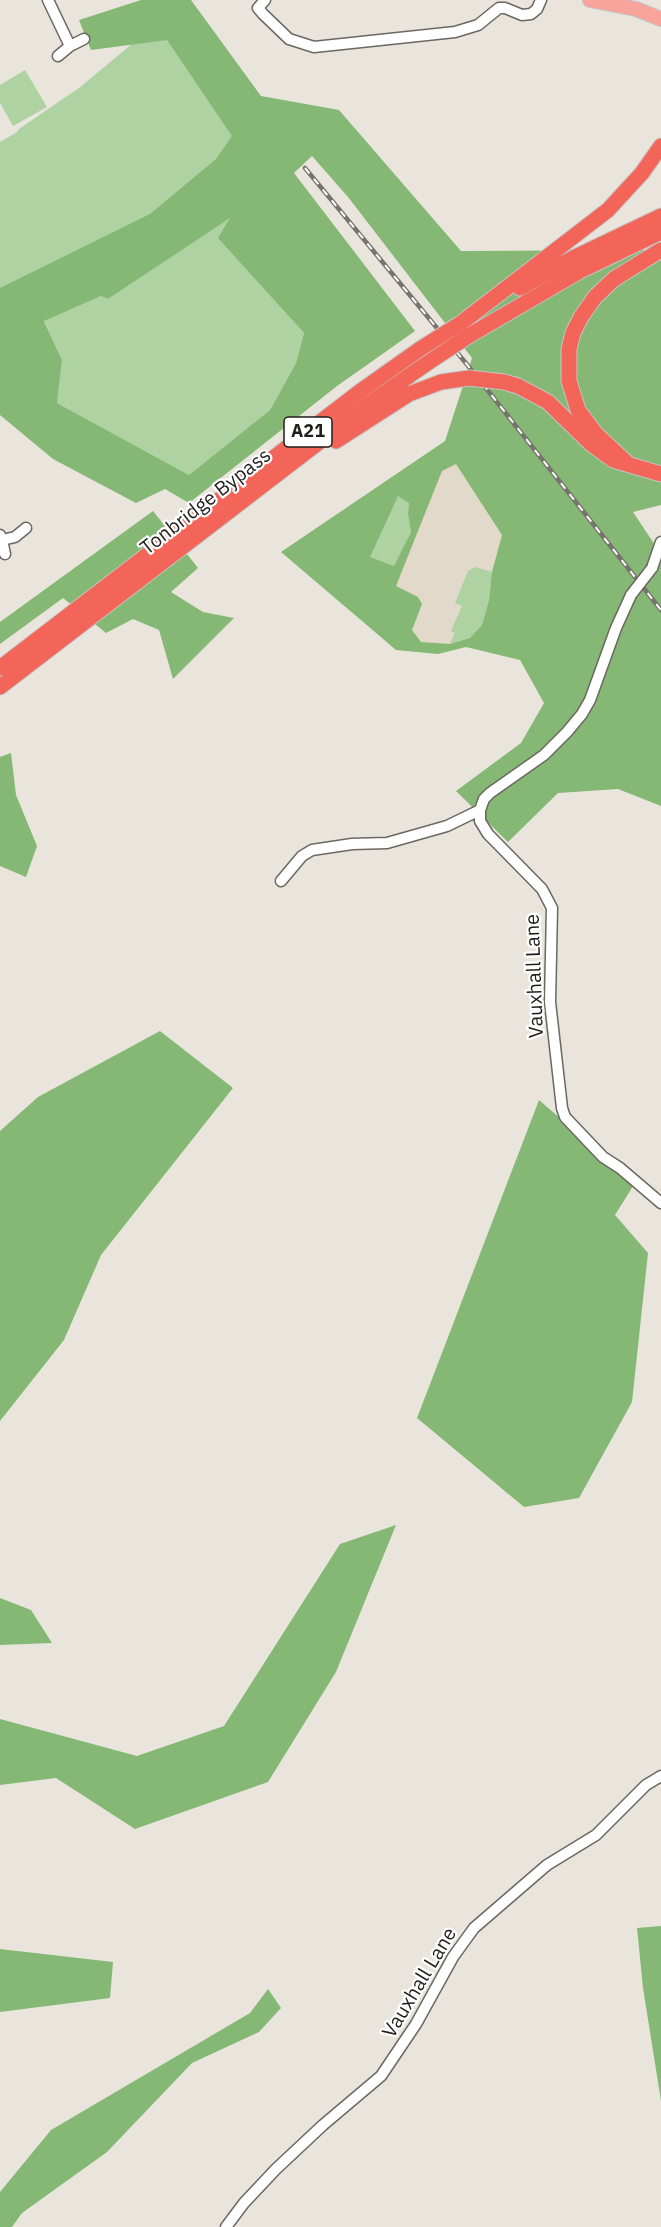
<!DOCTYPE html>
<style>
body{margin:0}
canvas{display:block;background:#e9e5dd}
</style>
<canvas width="661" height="2227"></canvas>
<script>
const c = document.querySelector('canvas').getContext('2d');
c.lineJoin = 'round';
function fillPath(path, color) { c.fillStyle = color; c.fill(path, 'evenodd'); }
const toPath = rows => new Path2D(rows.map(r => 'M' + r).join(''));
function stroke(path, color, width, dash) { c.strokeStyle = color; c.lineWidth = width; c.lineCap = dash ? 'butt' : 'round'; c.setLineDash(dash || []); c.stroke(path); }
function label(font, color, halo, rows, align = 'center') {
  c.font = font + ' "IBM Plex Sans",sans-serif'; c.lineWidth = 4.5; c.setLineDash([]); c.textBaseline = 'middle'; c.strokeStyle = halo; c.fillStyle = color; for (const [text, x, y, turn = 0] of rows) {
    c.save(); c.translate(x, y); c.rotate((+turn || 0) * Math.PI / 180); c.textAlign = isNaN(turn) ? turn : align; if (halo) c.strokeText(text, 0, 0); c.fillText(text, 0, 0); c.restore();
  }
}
fillPath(toPath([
 [459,444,538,553,477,645,409,645,315,551]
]), '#e1d9ca');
fillPath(toPath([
 [157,23,255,139,163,224,0,299,0,142,17,132,19,129,79,88],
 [25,70,47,107,13,126,0,103,0,85],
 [231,217,219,238,304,333,296,363,270,410,189,475,57,403,62,360,44,320,101,296,108,299],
 [398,495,409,503,408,514,411,532,394,566,369,558],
 [475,567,492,572,489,600,482,625,470,638,450,644,455,633,451,631,462,606,455,603,468,571]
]), '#aed2a2');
fillPath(toPath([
 [141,0,191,0,261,96,339,110,461,251,661,250,661,505,633,512,661,554,661,806,618,789,558,793,508,842,456,791,521,743,544,703,520,660,466,647,438,654,396,650,281,552,445,441,472,358,348,197,312,156,294,173,415,331,337,386,189,503,165,489,136,503,53,459,0,415,0,288,150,214,216,159,232,136,167,40,91,50,79,20],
 [230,218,218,238,304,333,296,363,270,410,189,475,57,403,62,360,44,321,101,296,108,299],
 [456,464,502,535,492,572,489,600,482,625,470,638,450,644,421,642,412,630,422,604,418,597,396,586,442,471],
 [398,496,409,503,408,514,411,532,394,566,370,557],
 [153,511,198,568,171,592,203,612,234,618,173,679,159,630,133,619,106,633,63,598,0,644,0,622],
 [11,753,16,795,37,846,26,877,0,866,0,757],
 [160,1031,233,1088,101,1255,64,1340,0,1421,0,1131,38,1097],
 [539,1100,635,1183,615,1215,648,1253,632,1402,579,1498,524,1507,417,1418],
 [396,1525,336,1672,268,1782,135,1829,56,1778,0,1785,0,1719,137,1756,224,1726,340,1544],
 [0,1598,31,1610,52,1643,0,1645],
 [661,1926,661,2101,643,1988,637,1928],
 [0,1949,113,1962,110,1998,0,2012],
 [268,1989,281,2008,259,2032,192,2063,107,2152,22,2213,12,2227,0,2227,0,2192,51,2130,250,2013]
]), '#85b874');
const minor = toPath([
 [48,0,70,46,84,39],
 [265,0,258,8,263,14,289,39,314,47,455,32,478,25,499,8,505,8,522,15,531,14,537,9,541,0],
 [58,56,70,46],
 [0,535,2,540,15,537,26,528],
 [2,540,5,554],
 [652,568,661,542],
 [631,595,616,628,590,700,582,714,567,732,544,755,490,793,484,799,480,810,480,821,488,834,542,889,552,908,550,1002,562,1108,565,1117,603,1157,620,1168,661,1203],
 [281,881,302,856,312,850,352,844,387,843,447,826,480,810],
 [226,2227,244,2203,276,2169,323,2125,381,2076,416,2024,453,1957,474,1928,547,1865,596,1835,646,1785,661,1776]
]);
const major = toPath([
 [590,0,636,9,661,19]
]);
const highway = toPath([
 [520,288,573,258,661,216],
 [465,320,608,210,642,173,661,146],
 [470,335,580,271,661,232],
 [518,386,548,402,591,444,613,460,661,474],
 [336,441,409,394,441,382],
 [628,464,596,434,578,410,569,381,569,349,573,333,581,317,595,297,614,279,661,250],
 [0,668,362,390,420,349],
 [0,687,370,403,426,364]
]);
stroke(minor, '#6c6861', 13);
stroke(major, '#c5c4c4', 16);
stroke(highway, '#c5c4c4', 17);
stroke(minor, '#fff', 10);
stroke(major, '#f8a39b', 14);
stroke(highway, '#f36558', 15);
const rail = toPath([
 [305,168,474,373,661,610]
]);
stroke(rail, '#77746f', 4.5);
stroke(rail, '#fff', 2, [7]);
const minorBridge = toPath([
 [631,595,652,568]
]);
const highwayBridge = toPath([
 [420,349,461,323],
 [426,364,470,335],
 [441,382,469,378,504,382,518,386]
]);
stroke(minorBridge, '#6c6861', 13, []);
stroke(highwayBridge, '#c5c4c4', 17, []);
stroke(minorBridge, '#fff', 10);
stroke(highwayBridge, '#f36558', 15);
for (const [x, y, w] of [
 [308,432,48]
]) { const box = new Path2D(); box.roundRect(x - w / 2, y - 15, w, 30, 4.5); c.fillStyle = '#fff'; c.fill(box); stroke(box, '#201e1b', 1.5); }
label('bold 18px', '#201e1b', null, [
 ["A21",308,432]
]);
label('20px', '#201e1b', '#fff', [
 ["Tonbridge Bypass",206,502,-38],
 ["Vauxhall Lane",535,976,-92],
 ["Vauxhall Lane",420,1983,-59]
]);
</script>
